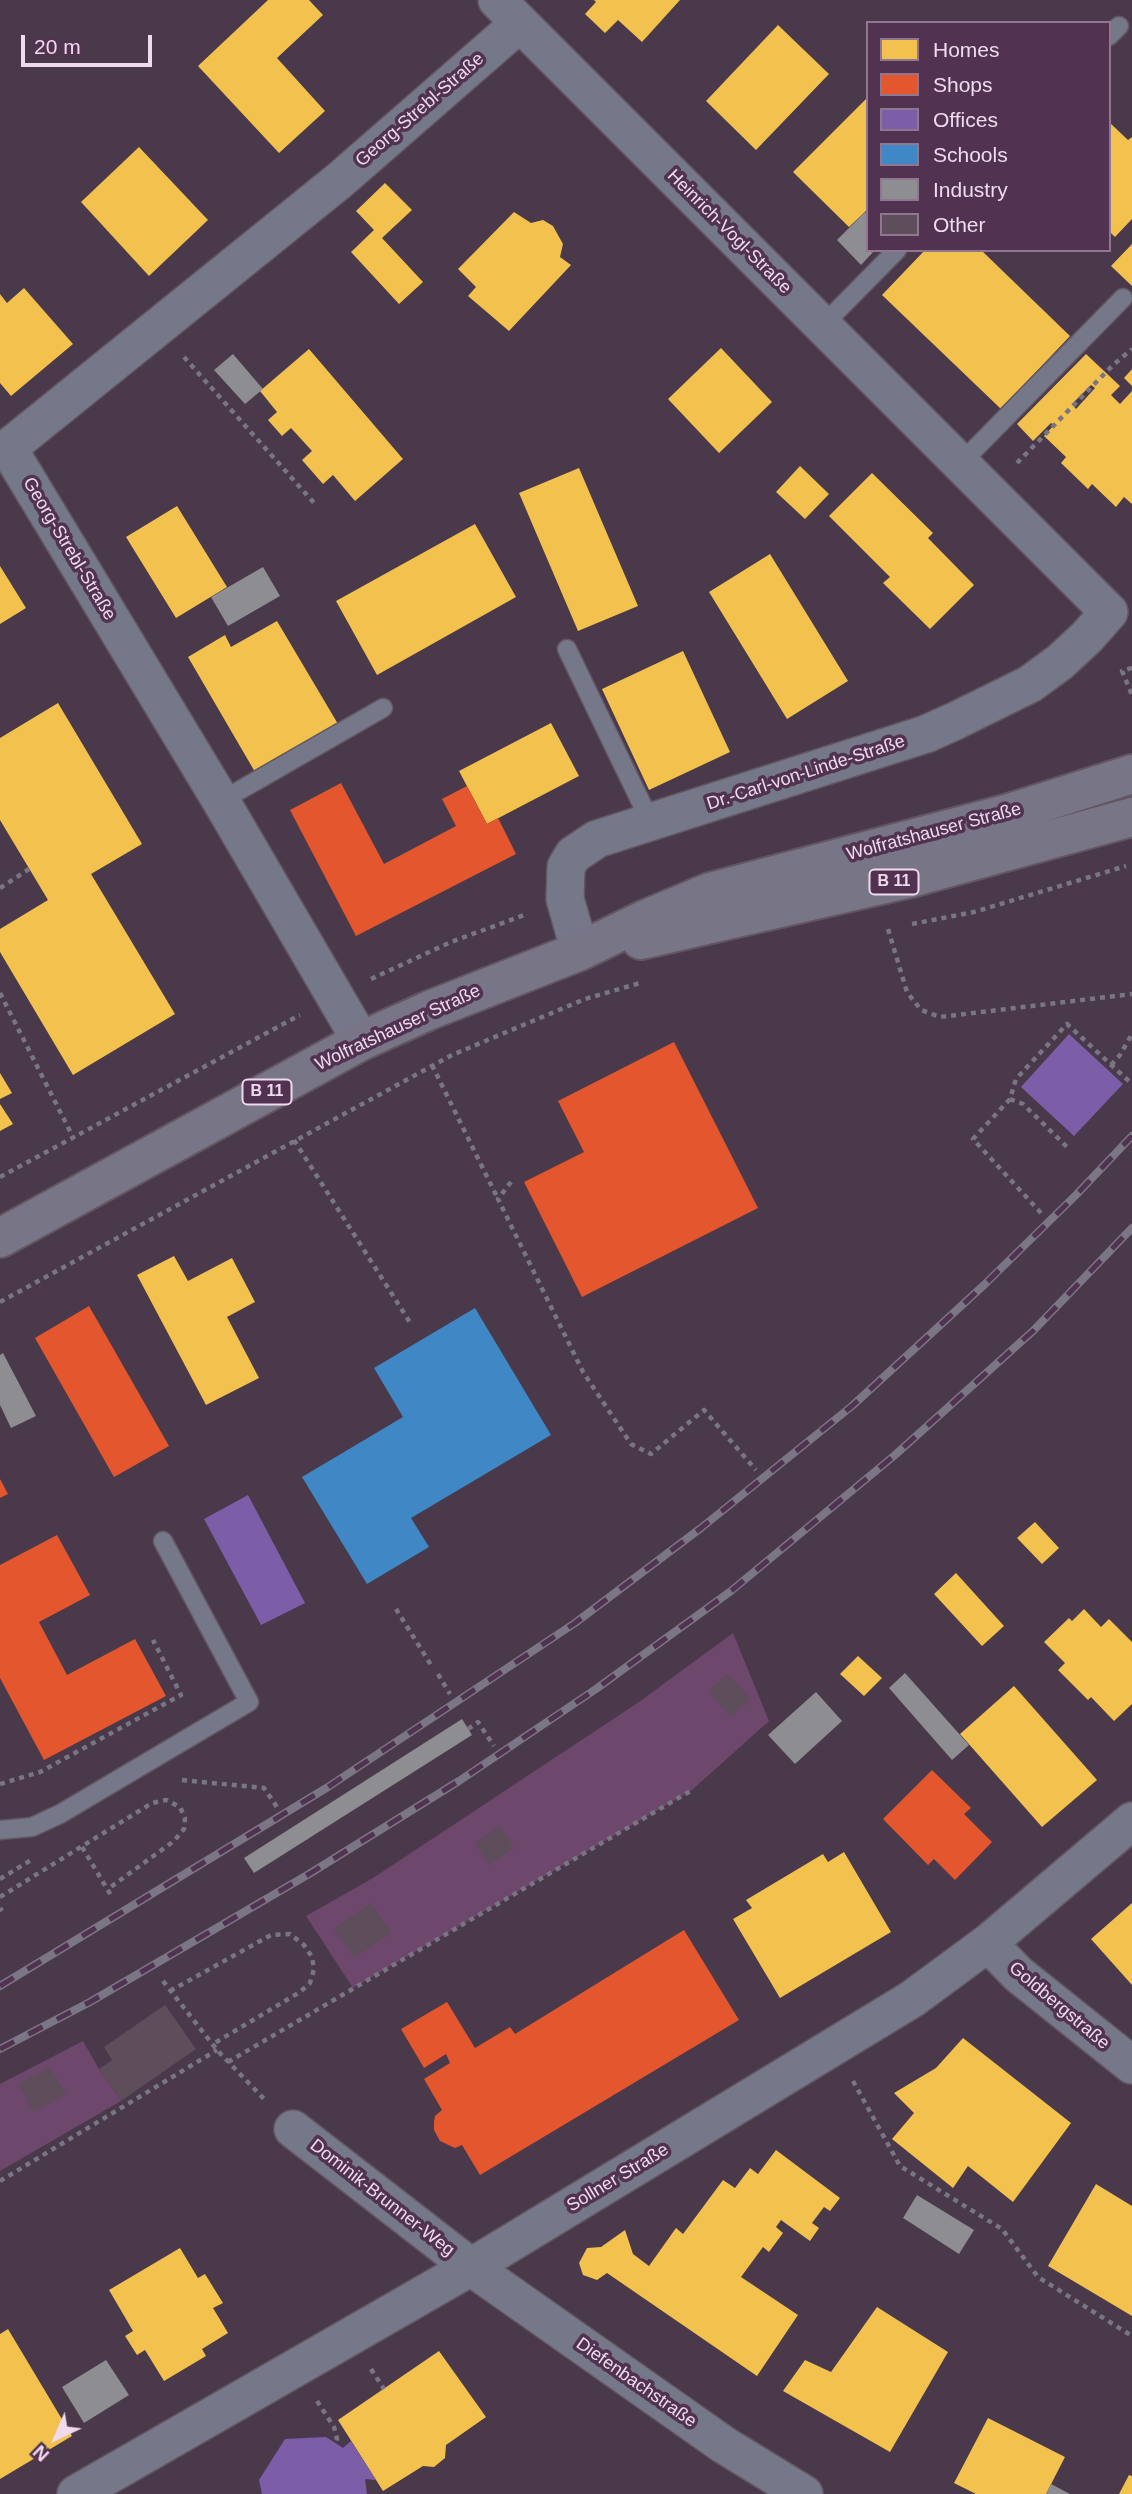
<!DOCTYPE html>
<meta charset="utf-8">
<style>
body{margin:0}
#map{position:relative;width:1132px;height:2494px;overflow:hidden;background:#4a394a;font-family:Arial,sans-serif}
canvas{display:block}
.legend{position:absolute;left:866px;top:21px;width:245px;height:231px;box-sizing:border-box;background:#513250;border:2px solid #90768f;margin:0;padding:9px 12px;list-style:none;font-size:21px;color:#efdbed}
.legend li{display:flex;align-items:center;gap:14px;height:35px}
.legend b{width:35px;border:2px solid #90768f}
.north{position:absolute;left:21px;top:2403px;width:70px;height:70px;-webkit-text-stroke:5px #513250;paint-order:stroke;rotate:224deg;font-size:19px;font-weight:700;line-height:28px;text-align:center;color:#efdbed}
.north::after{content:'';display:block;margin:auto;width:24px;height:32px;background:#efdbed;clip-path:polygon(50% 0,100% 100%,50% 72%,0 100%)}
.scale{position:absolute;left:21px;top:35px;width:131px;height:32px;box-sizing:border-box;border:4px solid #efdbed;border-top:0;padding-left:9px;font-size:21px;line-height:24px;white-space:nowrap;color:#efdbed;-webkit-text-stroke:5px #513250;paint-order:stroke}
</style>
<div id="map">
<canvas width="1132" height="2494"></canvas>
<ul class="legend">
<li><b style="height:19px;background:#f2c14e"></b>Homes</li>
<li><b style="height:19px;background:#e4572e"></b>Shops</li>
<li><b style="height:19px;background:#7b5ea7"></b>Offices</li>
<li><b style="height:19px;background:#3f88c5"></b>Schools</li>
<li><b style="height:19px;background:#8d8d92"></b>Industry</li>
<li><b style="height:19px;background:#5e4d5a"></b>Other</li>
</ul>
<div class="north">N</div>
<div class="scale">20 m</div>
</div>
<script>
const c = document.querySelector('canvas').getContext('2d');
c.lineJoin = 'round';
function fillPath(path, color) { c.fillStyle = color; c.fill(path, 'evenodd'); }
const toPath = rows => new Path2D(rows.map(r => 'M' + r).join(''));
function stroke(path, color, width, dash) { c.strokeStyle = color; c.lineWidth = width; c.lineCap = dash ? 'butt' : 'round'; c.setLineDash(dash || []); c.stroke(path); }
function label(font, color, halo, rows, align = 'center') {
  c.font = font + ' Arial,sans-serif'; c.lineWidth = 7; c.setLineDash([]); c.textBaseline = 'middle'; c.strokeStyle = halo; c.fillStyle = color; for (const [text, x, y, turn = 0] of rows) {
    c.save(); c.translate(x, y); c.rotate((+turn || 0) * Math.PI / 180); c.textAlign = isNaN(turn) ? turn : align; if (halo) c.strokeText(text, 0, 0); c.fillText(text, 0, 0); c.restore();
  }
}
fillPath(toPath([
 [733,1633,769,1721,692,1790,353,1988,306,1916,373,1878,639,1702],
 [83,2041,99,2069,121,2101,0,2171,0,2084]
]), '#6e476d');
fillPath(toPath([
 [268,0,309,0,323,15,277,58,325,111,279,153,198,66],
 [594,0,680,0,642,42,618,20,605,33,585,14,596,2],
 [778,25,829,74,756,150,706,101],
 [868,97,868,209,849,227,793,172],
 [1109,122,1128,140,1132,137,1132,219,1115,237,1109,231],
 [139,147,208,220,149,276,81,202],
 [385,183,412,210,382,238,423,282,399,304,351,252,374,230,356,211],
 [514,212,531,223,543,220,553,226,563,244,560,257,571,265,509,331,468,296,476,287,458,269],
 [1132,244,1132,286,1111,266],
 [925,250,981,250,1070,336,1001,409,882,295],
 [24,288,73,344,11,396,0,383,0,294,7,303],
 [721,348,772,402,719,453,668,399],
 [309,349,403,459,355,501,333,475,323,484,302,460,312,451,291,428,282,436,268,420,277,412,260,391],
 [1086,354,1120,386,1111,395,1120,404,1132,391,1132,504,1124,497,1116,507,1092,484,1088,489,1061,463,1066,457,1044,436,1054,425,1051,423,1033,441,1017,424],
 [1091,385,1095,388,1076,409,1072,404],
 [1132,369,1132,386,1124,378],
 [800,466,829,494,805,519,776,492],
 [579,468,638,606,578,631,519,493],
 [872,473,933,533,928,538,974,585,930,629,883,583,890,577,829,516],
 [177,506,227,587,176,618,126,537],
 [475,524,516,597,377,675,336,601],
 [770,554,848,681,787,719,709,592],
 [0,566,26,608,0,624],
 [277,621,338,724,255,772,188,657,225,635,231,647],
 [683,651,730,752,649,790,602,689],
 [58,703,142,844,91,874,175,1014,73,1075,0,952,0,929,48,900,0,820,0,738],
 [551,723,579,776,487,824,459,771],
 [0,1073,12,1093,0,1099],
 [0,1104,13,1124,0,1131],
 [174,1256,188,1281,232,1258,255,1302,227,1317,259,1378,206,1405,137,1275],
 [1035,1522,1059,1548,1042,1564,1017,1538],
 [956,1573,1004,1626,982,1646,934,1594],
 [1084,1609,1101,1627,1109,1619,1132,1642,1132,1704,1114,1721,1091,1697,1088,1700,1058,1670,1065,1663,1044,1642,1069,1618,1072,1621],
 [858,1656,882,1678,864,1696,840,1674],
 [1014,1686,1097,1780,1042,1827,960,1734],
 [844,1852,891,1932,780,1998,733,1919,752,1908,746,1900,823,1854,828,1862],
 [1132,1903,1132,1985,1091,1939],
 [963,2038,1071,2123,1013,2202,968,2166,953,2188,892,2139,914,2113,894,2093,936,2068],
 [776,2150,840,2198,830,2211,824,2207,812,2223,819,2228,810,2241,781,2220,776,2227,783,2233,769,2252,763,2247,741,2277,798,2315,757,2376,607,2273,597,2280,583,2275,579,2263,587,2248,601,2247,625,2230,633,2254,649,2266,676,2228,683,2234,723,2180,735,2188,750,2168,758,2174],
 [1096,2184,1132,2206,1132,2316,1048,2266],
 [180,2248,198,2278,205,2274,223,2303,213,2308,228,2333,202,2349,206,2356,164,2381,145,2350,137,2355,125,2336,133,2331,109,2290],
 [877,2307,948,2352,890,2452,783,2391,805,2360,831,2372],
 [8,2329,72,2436,0,2479,0,2334],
 [439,2351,486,2417,446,2445,445,2458,434,2467,423,2466,383,2491,338,2420],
 [988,2418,1065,2457,1046,2494,976,2494,954,2483],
 [1129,2475,1132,2476,1132,2494,1119,2494]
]), '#f2c14e');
fillPath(toPath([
 [341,783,384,864,456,826,442,799,467,786,487,824,498,818,516,854,356,936,290,810],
 [674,1042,758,1208,582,1297,524,1182,584,1152,558,1101],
 [89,1306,169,1446,114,1477,35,1338],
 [0,1479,8,1494,0,1498],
 [57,1535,90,1595,39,1622,67,1675,135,1639,166,1696,44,1760,0,1678,0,1565],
 [932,1770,971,1808,964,1814,992,1842,955,1880,934,1859,928,1865,883,1819],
 [684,1930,739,2020,480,2175,462,2145,455,2148,440,2141,434,2130,434,2122,435,2116,442,2110,424,2079,450,2063,446,2054,424,2068,401,2029,447,2002,475,2048,510,2027,515,2034]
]), '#e4572e');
fillPath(toPath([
 [1069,1034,1123,1084,1074,1136,1021,1087],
 [248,1495,305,1603,261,1625,204,1519],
 [326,2437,343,2448,351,2441,376,2480,365,2479,367,2494,262,2494,259,2480,285,2439]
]), '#7b5ea7');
fillPath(toPath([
 [475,1308,551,1435,411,1518,429,1547,367,1584,302,1477,403,1417,374,1368]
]), '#3f88c5');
fillPath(toPath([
 [865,212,868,214,868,250,875,250,861,265,837,240],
 [233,354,263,389,245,404,214,370],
 [263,567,280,596,228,626,211,597],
 [3,1353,36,1416,11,1428,0,1405,0,1355],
 [905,1673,969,1745,952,1760,889,1688],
 [816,1692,842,1721,795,1764,768,1735],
 [462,1719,472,1735,254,1873,244,1858],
 [917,2195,974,2230,959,2254,903,2218],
 [106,2360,129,2395,84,2423,62,2387],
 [1051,2484,1070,2494,1046,2494]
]), '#8d8d92');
fillPath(toPath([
 [727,1674,751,1699,731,1717,708,1691],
 [500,1826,514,1848,489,1865,475,1843],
 [371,1903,391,1933,354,1958,334,1929],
 [165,2005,196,2049,121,2101,99,2069,112,2060,104,2047],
 [50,2067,66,2095,33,2112,18,2084]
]), '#5e4d5a');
const service = toPath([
 [1109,36,1119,26],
 [823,325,897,250],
 [961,463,1123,298],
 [567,649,651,823],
 [221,801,383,708],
 [0,1830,32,1827,60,1814,249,1702,163,1541]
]);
const minor = toPath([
 [497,0,1109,612],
 [580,951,565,899,566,867,573,855,597,839,926,734,955,721,1030,684,1060,662,1087,637,1109,612],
 [361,1041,221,801,8,448,340,180,520,23],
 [988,1943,1018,1974,1132,2065],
 [293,2129,471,2267,724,2445,804,2494],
 [76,2494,471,2267,912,1999,988,1943,1132,1821]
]);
const primary = toPath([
 [641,940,911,878,1132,817],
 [0,1238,361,1041,430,1010,580,951,646,919,710,892,1009,813,1132,774]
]);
stroke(service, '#635562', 21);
stroke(minor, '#635562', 40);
stroke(primary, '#635562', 42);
stroke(toPath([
 [184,357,315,504],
 [1017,463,1113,365,1132,349],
 [1132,668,1122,671,1132,695],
 [0,888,29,869],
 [912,924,974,912,1126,866],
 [888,929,907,992,921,1010,940,1017,1132,994],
 [371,979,451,942,527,914],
 [0,993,74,1139],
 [432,1065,498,1199],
 [1111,1065,1120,1055,1132,1034],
 [1010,1099,1023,1104,1067,1147],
 [294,1140,411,1324],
 [0,1177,300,1015],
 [511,1182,498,1199,583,1372,631,1444,651,1454,704,1410,756,1470],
 [1041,1213,973,1139,1010,1099,1016,1079,1067,1024,1132,1084],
 [0,1302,452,1055,585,999,640,983],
 [396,1609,431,1665],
 [438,1674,450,1694],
 [468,1729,478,1722,494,1746],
 [182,1780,264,1788,277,1807],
 [0,1784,40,1772,181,1695,153,1640],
 [82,1847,112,1897],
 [0,1879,31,1860],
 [0,1897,152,1803,166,1800,180,1807,185,1818,184,1829,174,1841,108,1889],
 [0,1908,2,1911],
 [163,1981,217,2050,266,2101],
 [170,1991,271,1935,290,1934,304,1945,312,1957,314,1969,310,1983,300,1992,213,2044],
 [228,2062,692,1790],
 [853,2081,900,2166,1002,2229,1038,2277,1132,2336],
 [0,2181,217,2050],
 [371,2369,384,2389],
 [317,2401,334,2427,337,2439,336,2443]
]), '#787584', 4.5, [5, 5]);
stroke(service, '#747889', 18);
stroke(minor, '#747889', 37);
stroke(primary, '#787587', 38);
const rail = toPath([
 [0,1986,328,1787,575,1623,701,1528,852,1406,984,1285,1077,1194,1132,1136],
 [0,2049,90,2002,309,1874,459,1781,596,1689,731,1591,895,1455,1033,1331,1132,1228]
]);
stroke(rail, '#7b7686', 8);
stroke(rail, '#513250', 5, [16]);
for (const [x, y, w] of [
 [894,882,49],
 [267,1092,49]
]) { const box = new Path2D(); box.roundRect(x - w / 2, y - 12.5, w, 25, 5); c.fillStyle = '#513250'; c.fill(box); stroke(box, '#efdbed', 2); }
label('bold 16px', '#efdbed', null, [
 ["B 11",894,882],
 ["B 11",267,1092]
]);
label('18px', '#efdbed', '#513250', [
 ["Georg-Strebl-Straße",420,110,-41],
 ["Heinrich-Vogl-Straße",729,232,45],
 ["Georg-Strebl-Straße",69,549,59],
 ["Dr.-Carl-von-Linde-Straße",806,773,-18],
 ["Wolfratshauser Straße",934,832,-15],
 ["Wolfratshauser Straße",398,1028,-25],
 ["Goldbergstraße",1059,2006,40],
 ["Sollner Straße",618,2178,-31],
 ["Dominik-Brunner-Weg",382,2198,38],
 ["Diefenbachstraße",636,2383,35]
]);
</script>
